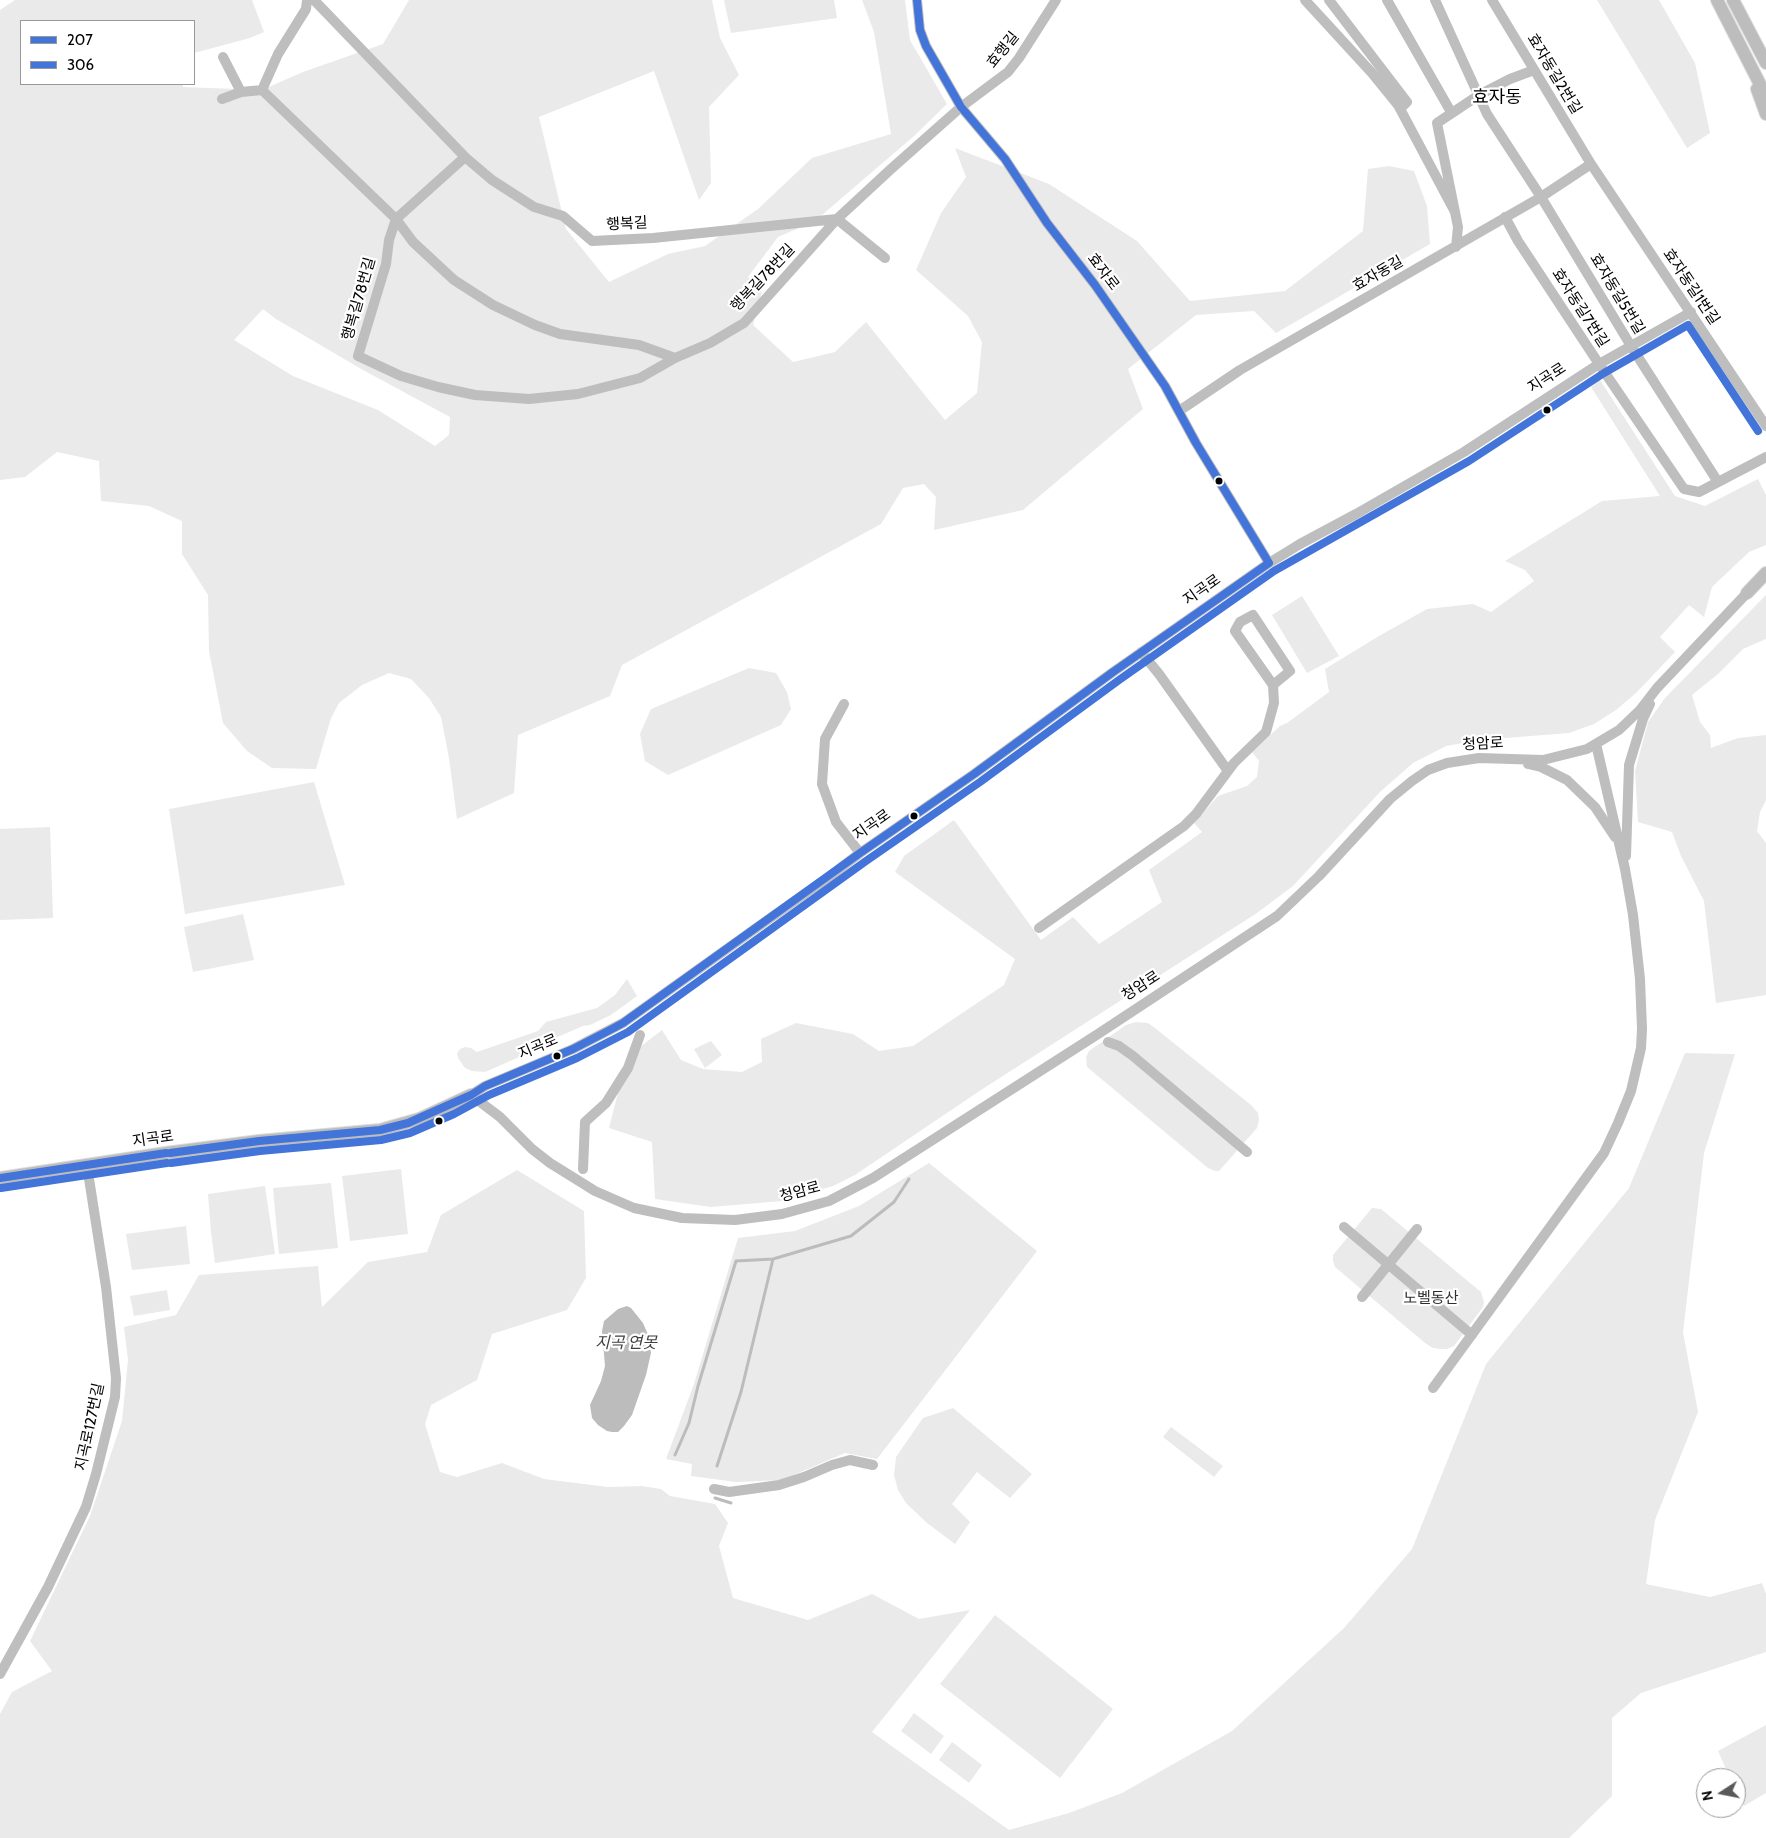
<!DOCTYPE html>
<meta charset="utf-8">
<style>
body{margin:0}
#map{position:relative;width:1766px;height:1838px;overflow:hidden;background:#fff;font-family:Cabin,sans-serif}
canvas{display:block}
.legend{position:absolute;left:20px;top:20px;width:175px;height:65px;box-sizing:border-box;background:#fff;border:1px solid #999;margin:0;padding:6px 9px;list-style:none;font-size:15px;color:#000}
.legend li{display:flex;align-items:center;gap:10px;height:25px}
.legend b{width:25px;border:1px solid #999}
.north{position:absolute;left:1696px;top:1768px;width:50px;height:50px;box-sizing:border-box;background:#fff;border:1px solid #999;border-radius:50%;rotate:259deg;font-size:14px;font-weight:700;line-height:20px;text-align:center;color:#000}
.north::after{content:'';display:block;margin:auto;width:18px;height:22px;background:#595959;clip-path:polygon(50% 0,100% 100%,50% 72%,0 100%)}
</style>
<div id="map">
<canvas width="1766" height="1838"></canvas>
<ul class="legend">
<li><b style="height:6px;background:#4374d9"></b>207</li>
<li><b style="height:6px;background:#4374d9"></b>306</li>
</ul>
<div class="north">N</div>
</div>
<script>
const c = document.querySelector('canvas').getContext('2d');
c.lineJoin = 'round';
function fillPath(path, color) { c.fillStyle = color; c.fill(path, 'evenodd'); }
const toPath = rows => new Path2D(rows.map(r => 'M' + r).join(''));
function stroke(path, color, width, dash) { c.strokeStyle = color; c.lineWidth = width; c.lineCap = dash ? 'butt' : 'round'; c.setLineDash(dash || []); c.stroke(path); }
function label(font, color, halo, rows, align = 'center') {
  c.font = font + ' Cabin,"Noto Sans KR",sans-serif'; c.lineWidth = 4.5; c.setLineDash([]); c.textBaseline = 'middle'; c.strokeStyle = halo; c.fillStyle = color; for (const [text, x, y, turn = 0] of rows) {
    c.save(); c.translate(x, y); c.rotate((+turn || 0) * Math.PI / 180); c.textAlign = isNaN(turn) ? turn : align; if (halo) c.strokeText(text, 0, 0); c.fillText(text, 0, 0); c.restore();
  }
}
fillPath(toPath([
 [15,0,252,0,264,32,250,38,194,53,194,21,21,21,21,84,183,84,183,87,262,90,303,72,383,44,409,0,712,0,720,38,739,75,709,107,711,183,699,200,654,71,539,117,566,229,609,282,668,254,705,246,758,209,812,158,891,134,874,32,862,0,905,0,910,40,947,104,914,136,815,221,778,237,748,277,762,291,753,325,793,362,835,352,866,322,945,420,977,393,982,342,968,316,916,270,941,213,966,177,955,148,1049,184,1137,241,1190,301,1285,291,1363,231,1368,169,1389,166,1414,171,1427,206,1430,244,1276,333,1254,311,1196,315,1128,369,1143,409,1023,510,934,530,936,497,924,484,903,488,881,524,622,665,610,696,518,735,514,793,457,819,449,758,441,717,429,698,411,679,389,673,362,685,339,703,331,718,316,769,272,768,247,751,223,723,209,651,208,595,182,554,182,521,149,506,101,501,99,461,57,452,25,477,0,480,0,10],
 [263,309,276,319,363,370,450,417,449,435,435,446,378,410,293,376,234,340],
 [724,0,834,0,837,18,731,33],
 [1597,0,1659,0,1695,63,1710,133,1687,148],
 [1600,380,1675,496,1705,506,1758,479,1766,495,1766,545,1749,552,1712,587,1704,617,1689,605,1660,637,1675,652,1636,693,1616,710,1594,724,1569,733,1480,740,1446,746,1413,763,1380,792,1293,886,1257,913,981,1090,855,1175,833,1186,782,1201,711,1207,655,1199,652,1142,609,1128,627,1057,662,1030,681,1060,703,1069,742,1072,762,1062,761,1039,796,1023,853,1034,879,1051,913,1046,1004,985,1015,959,895,872,904,856,954,820,1041,940,1073,917,1099,944,1162,902,1149,870,1202,832,1194,823,1218,796,1247,786,1257,777,1259,761,1252,752,1280,726,1287,723,1329,692,1325,669,1379,636,1427,609,1473,604,1491,612,1534,581,1525,570,1505,561,1602,501,1660,496,1591,387],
 [1766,595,1766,639,1743,649,1718,674,1692,695,1700,722,1710,735,1711,748,1738,738,1766,735,1766,800,1760,812,1757,831,1766,843,1766,995,1716,1003,1704,901,1681,856,1672,832,1638,822,1635,771,1648,722,1665,698],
 [1302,596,1339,656,1307,673,1272,615],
 [749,668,776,673,787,692,791,709,781,725,668,775,645,761,640,734,651,709],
 [314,782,345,885,185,914,169,809],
 [50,827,53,918,0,920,0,829],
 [243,914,254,960,193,972,184,927],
 [627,979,637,996,611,1015,590,1025,583,1026,546,1042,540,1048,485,1072,472,1071,465,1068,458,1058,457,1053,460,1049,465,1047,471,1048,477,1052,538,1031,546,1022,597,1008,615,995],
 [1136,1022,1148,1023,1155,1028,1251,1105,1258,1113,1259,1120,1257,1128,1219,1171,1215,1171,1208,1168,1087,1067,1086,1057,1089,1051,1126,1025],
 [711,1041,722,1055,705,1068,694,1049],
 [1685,1053,1735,1054,1704,1153,1683,1332,1698,1412,1655,1520,1646,1584,1710,1597,1762,1583,1766,1594,1766,1652,1641,1693,1612,1718,1612,1796,1569,1838,0,1838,0,1714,12,1692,52,1671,30,1641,90,1516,122,1421,128,1360,124,1327,176,1315,199,1275,318,1266,322,1307,368,1262,427,1252,441,1215,517,1170,584,1211,586,1278,567,1310,492,1334,477,1380,431,1405,425,1424,440,1472,457,1477,502,1463,544,1479,608,1487,642,1486,661,1489,670,1496,715,1504,728,1523,719,1546,733,1598,808,1620,872,1594,919,1619,970,1610,872,1732,1009,1830,1069,1813,1122,1793,1232,1731,1344,1628,1412,1549,1486,1364,1629,1188],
 [929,1163,1037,1251,877,1459,845,1453,782,1480,736,1482,691,1476,692,1464,666,1459,694,1384,738,1238,795,1231,859,1206],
 [401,1169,408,1234,350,1241,342,1176],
 [331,1183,338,1248,279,1254,273,1188],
 [265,1186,275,1254,215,1263,211,1232,208,1194],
 [1372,1208,1381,1209,1481,1292,1484,1302,1483,1307,1454,1346,1447,1349,1440,1349,1433,1348,1425,1343,1335,1267,1333,1261,1333,1255],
 [186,1226,190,1264,132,1270,126,1234],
 [167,1290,170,1310,134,1316,130,1296],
 [953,1408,1032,1474,1010,1498,977,1472,952,1504,970,1522,955,1544,927,1523,906,1503,898,1490,894,1475,896,1457,923,1418],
 [1171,1427,1223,1466,1214,1477,1163,1437],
 [995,1615,1113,1709,1060,1778,940,1684],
 [914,1713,944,1736,931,1754,901,1731],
 [1766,1725,1766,1793,1744,1806,1736,1790,1736,1778,1730,1778,1718,1751],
 [952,1742,982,1765,969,1783,939,1760]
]), '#eaeaea');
fillPath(toPath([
 [627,1306,631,1308,643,1323,649,1337,651,1353,646,1375,632,1415,624,1426,618,1432,612,1432,607,1431,598,1425,592,1418,590,1405,601,1381,605,1366,602,1331,604,1321,618,1309]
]), '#bcbcbc');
stroke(toPath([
 [675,1455,689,1423,698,1386,736,1261,773,1259,851,1236,894,1202,909,1179],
 [717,1466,741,1392,773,1259],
 [715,1498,731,1503]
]), '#bcbcbc', 3);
const major = toPath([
 [1717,0,1766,96],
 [1733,0,1766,63],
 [1757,89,1766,114],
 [1747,593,1766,573],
 [0,1178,166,1153,259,1141,380,1130,419,1119,471,1095]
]);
stroke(major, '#dbdbdb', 14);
stroke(toPath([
 [314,0,465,157,492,180,534,207,563,216,592,241,653,238,837,219,891,169,961,107,1008,72,1019,58,1056,0],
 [917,0,920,30,926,46,961,107,1005,159,1047,223,1095,285,1165,386,1196,443,1269,563],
 [1305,0,1372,73,1398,105,1455,212],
 [1329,0,1407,102,1400,109],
 [1387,0,1451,112],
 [1435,0,1487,114,1541,197,1631,346,1718,482],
 [1492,0,1591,164,1766,426],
 [223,57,241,92,262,90],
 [262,90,396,219,413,242,454,280,493,305,535,325,560,334,639,345,675,358,710,343,744,323,837,219,885,258],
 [262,90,278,54,306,9,307,0],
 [222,99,241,92],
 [465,157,396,219,389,240,386,264,358,356,401,376,438,387,475,395,529,399,578,394,640,378,675,358],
 [1505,217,1518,241,1599,364,1684,489,1699,492,1766,457],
 [1456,247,1458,227,1437,123,1479,95,1510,79,1534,70],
 [1691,312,1599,364,1464,452,1356,514,1300,544,1269,563,1113,672,974,774,860,853,830,876,759,926,623,1023,573,1049,485,1086,471,1095,500,1117,532,1149,550,1163,595,1191,634,1208,682,1218,735,1220,782,1214,829,1201,873,1178,1098,1034,1277,916,1319,876,1390,799,1412,781,1428,770,1447,763,1479,758,1543,760,1587,749,1619,730,1640,710,1657,688,1747,593],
 [1179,411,1240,370,1541,197,1591,164],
 [1141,652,1159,674,1228,771],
 [844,704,825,739,822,784,836,822,860,853],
 [1528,764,1541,767,1567,780,1595,807,1615,837],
 [1626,856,1629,765,1643,719,1650,704],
 [1039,928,1184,826,1196,814,1234,763,1266,732,1274,703,1273,685,1290,671,1253,615,1240,622,1235,631,1273,685],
 [1108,1042,1119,1046,1133,1056,1247,1152],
 [583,1169,585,1122,606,1103,628,1068,640,1035],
 [1344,1227,1472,1335],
 [1362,1297,1417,1229],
 [1433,1388,1604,1153,1618,1123,1631,1091,1641,1048,1642,1029,1640,979,1633,915,1625,869,1596,744],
 [714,1489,729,1492,779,1485,804,1477,832,1465,850,1460,873,1465],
 [0,1674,48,1587,86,1507,96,1474,115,1397,116,1378,106,1287,87,1166]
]), '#bebebe', 10);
stroke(major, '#bdbdbd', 12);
stroke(toPath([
 [170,1153,259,1141,380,1130,408,1123,471,1095,485,1086,573,1049,610,1030,623,1023,860,853,974,774,1113,672,1269,563,1196,443,1165,386,1095,285,1047,223,1005,159,961,107,926,46,920,30,917,0],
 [0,1178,166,1153]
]), '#4374d9', 8);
stroke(toPath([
 [171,1163,260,1151,381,1140,410,1133,454,1114,489,1095,577,1058,628,1032,866,861,980,782,1119,680,1274,571,1469,461,1604,373,1688,325,1758,431],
 [1,1188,167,1163]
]), '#4374d9', 8);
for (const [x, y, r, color] of [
 [1547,410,4.5,"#000"],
 [1219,481,4.5,"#000"],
 [914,816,4.5,"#000"],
 [557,1056,4.5,"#000"],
 [439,1121,4.5,"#000"]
]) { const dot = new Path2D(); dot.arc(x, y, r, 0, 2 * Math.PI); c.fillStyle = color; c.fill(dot); stroke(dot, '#fff', 2); }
label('15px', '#000', '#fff', [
 ["효행길",1003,50,-51],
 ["효자동길2번길",1554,74,59],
 ["행복길",627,224,-3],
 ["효자로",1103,272,53],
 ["효자동길",1378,274,-30],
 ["행복길78번길",763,278,-47],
 ["효자동길1번길",1691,287,56],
 ["효자동길5번길",1617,294,59],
 ["행복길78번길",359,299,-74],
 ["효자동길7번길",1580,308,57],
 ["지곡로",1547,378,-33],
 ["지곡로",1202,590,-35],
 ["청암로",1483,744,-3],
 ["지곡로",872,825,-35],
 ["청암로",1141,986,-33],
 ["지곡로",538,1047,-23],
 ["지곡로",153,1139,-8],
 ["청암로",800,1192,-15],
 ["지곡로127번길",90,1427,-78]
]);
label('15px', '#303030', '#fff', [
 ["노벨동산",1431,1299]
]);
label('italic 16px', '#414141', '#fff', [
 ["지곡 연못",626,1343]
]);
label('18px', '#000', '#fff', [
 ["효자동",1497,98]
]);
</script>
